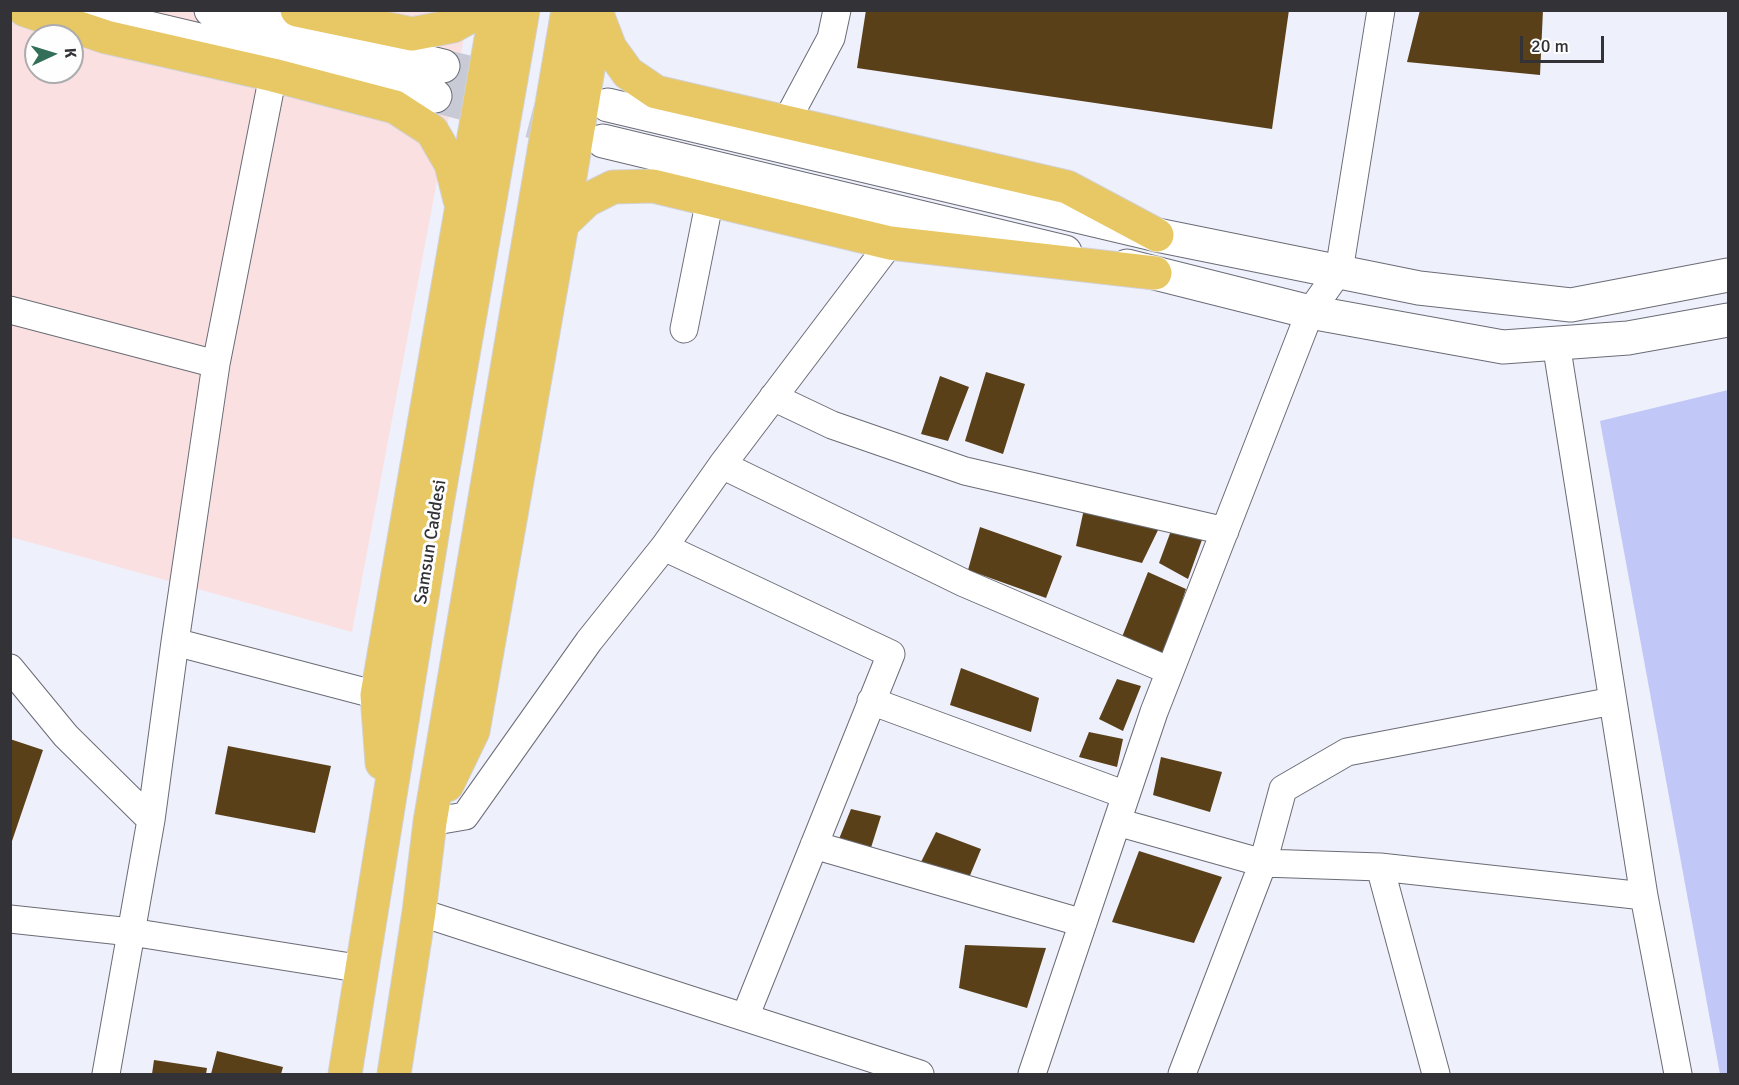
<!DOCTYPE html>
<style>
body{margin:0}
#map{position:relative;width:1739px;height:1085px;overflow:hidden;background:#eef0fc;font-family:Signika,sans-serif}
canvas{display:block}
.frame{position:absolute;inset:0;border:12px solid #323237;pointer-events:none}
.north{position:absolute;left:24px;top:24px;width:60px;height:60px;box-sizing:border-box;background:#fefefe;border:2px solid #acacae;border-radius:50%;rotate:86deg;font-size:16px;font-weight:700;line-height:24px;text-align:center;color:#323237}
.north::after{content:'';display:block;margin:auto;width:21px;height:27px;background:#336e58;clip-path:polygon(50% 0,100% 100%,50% 72%,0 100%)}
.scale{position:absolute;left:1520px;top:36px;width:84px;height:27px;box-sizing:border-box;border:3px solid #323237;border-top:0;padding-left:8px;font-size:18px;line-height:21px;white-space:nowrap;color:#323237;-webkit-text-stroke:4px #fefefe;paint-order:stroke}
</style>
<div id="map">
<canvas width="1739" height="1085"></canvas>
<div class="frame"></div>
<div class="north">K</div>
<div class="scale">20 m</div>
</div>
<script>
const c = document.querySelector('canvas').getContext('2d');
c.lineJoin = 'round';
function fillPath(path, color) { c.fillStyle = color; c.fill(path, 'evenodd'); }
const toPath = rows => new Path2D(rows.map(r => 'M' + r).join(''));
function stroke(path, color, width, dash) { c.strokeStyle = color; c.lineWidth = width; c.lineCap = dash ? 'butt' : 'round'; c.setLineDash(dash || []); c.stroke(path); }
function label(font, color, halo, rows, align = 'center') {
  c.font = font + ' Signika,sans-serif'; c.lineWidth = 6; c.setLineDash([]); c.textBaseline = 'middle'; c.strokeStyle = halo; c.fillStyle = color; for (const [text, x, y, turn = 0] of rows) {
    c.save(); c.translate(x, y); c.rotate((+turn || 0) * Math.PI / 180); c.textAlign = isNaN(turn) ? turn : align; if (halo) c.strokeText(text, 0, 0); c.fillText(text, 0, 0); c.restore();
  }
}
fillPath(toPath([
 [10,11,469,11,352,632,11,537],
 [36,36,72,36,72,72,36,72]
]), '#fbe0e1');
fillPath(toPath([
 [1728,390,1728,1074,1720,1074,1600,421]
]), '#c1c7f7');
fillPath(toPath([
 [866,10,1289,10,1272,129,857,68],
 [1420,10,1543,10,1540,75,1407,62],
 [986,372,1025,384,1003,454,965,441],
 [940,376,969,387,948,441,921,434],
 [1084,509,1160,526,1142,563,1076,546],
 [980,527,1062,556,1046,598,968,570],
 [1172,528,1203,537,1188,579,1159,563],
 [1148,572,1186,589,1164,656,1120,642],
 [961,668,1039,698,1031,732,950,705],
 [1117,679,1141,686,1123,731,1099,719],
 [1089,732,1123,739,1117,767,1079,757],
 [10,739,43,750,11,844,10,844],
 [228,746,331,766,315,833,215,814],
 [1161,757,1222,772,1210,812,1153,795],
 [851,809,881,816,869,854,835,849],
 [936,832,981,849,966,885,919,866],
 [1139,851,1222,877,1194,943,1112,922],
 [965,945,1046,948,1027,1008,959,988],
 [217,1051,283,1067,281,1074,211,1074],
 [154,1060,207,1068,206,1074,152,1074]
]), '#5a4019');
stroke(toPath([
 [443,66,583,99],
 [435,96,575,133]
]), '#c8cad5', 33, [33, 16]);
const street = toPath([
 [786,122,831,38,837,10],
 [10,310,216,364],
 [684,329,710,199],
 [1556,343,1644,896,1678,1074],
 [773,397,832,425,965,471,1225,531],
 [722,465,964,583,1170,671],
 [664,547,891,654,745,1017],
 [175,642,377,695],
 [10,668,66,736,151,820],
 [871,701,1126,795],
 [430,822,465,816,589,641,664,547,722,465,890,243],
 [1117,822,1263,863,1283,789,1347,752,1613,701],
 [814,845,1083,923],
 [1380,867,1436,1074],
 [419,912,920,1074],
 [10,919,131,932,363,969],
 [106,1074,151,820,175,642,216,364,273,75],
 [1032,1074,1154,712,1170,671,1310,312,1339,271,1381,10],
 [1182,1074,1263,863,1380,867,1644,896]
]);
const secondary = toPath([
 [73,10,435,96],
 [211,10,443,66],
 [608,105,1157,235,1419,288,1571,305,1728,275],
 [603,141,1065,252],
 [1127,266,1310,312,1503,347,1628,338,1728,320]
]);
const highway = toPath([
 [25,10,106,37,273,75,395,107,432,131,451,164,460,200],
 [297,10,412,34,453,26,482,10],
 [597,14,610,48,628,73,656,92,1067,187,1157,235],
 [562,224,587,200,613,187,653,186,890,243,1155,273],
 [382,763,377,695,496,10],
 [447,785,473,731,562,224,598,10],
 [345,1074,437,504,523,10],
 [394,1074,419,912,430,822,568,10]
]);
stroke(street, '#6a6c76', 29);
stroke(secondary, '#6a6c76', 35);
stroke(highway, '#d2d2d3', 35);
stroke(street, '#fff', 27);
stroke(secondary, '#fff', 33);
stroke(highway, '#e8c765', 33);
label('18px', '#323237', '#fefefe', [
 ["Samsun Caddesi",431,542,-81]
]);
</script>
